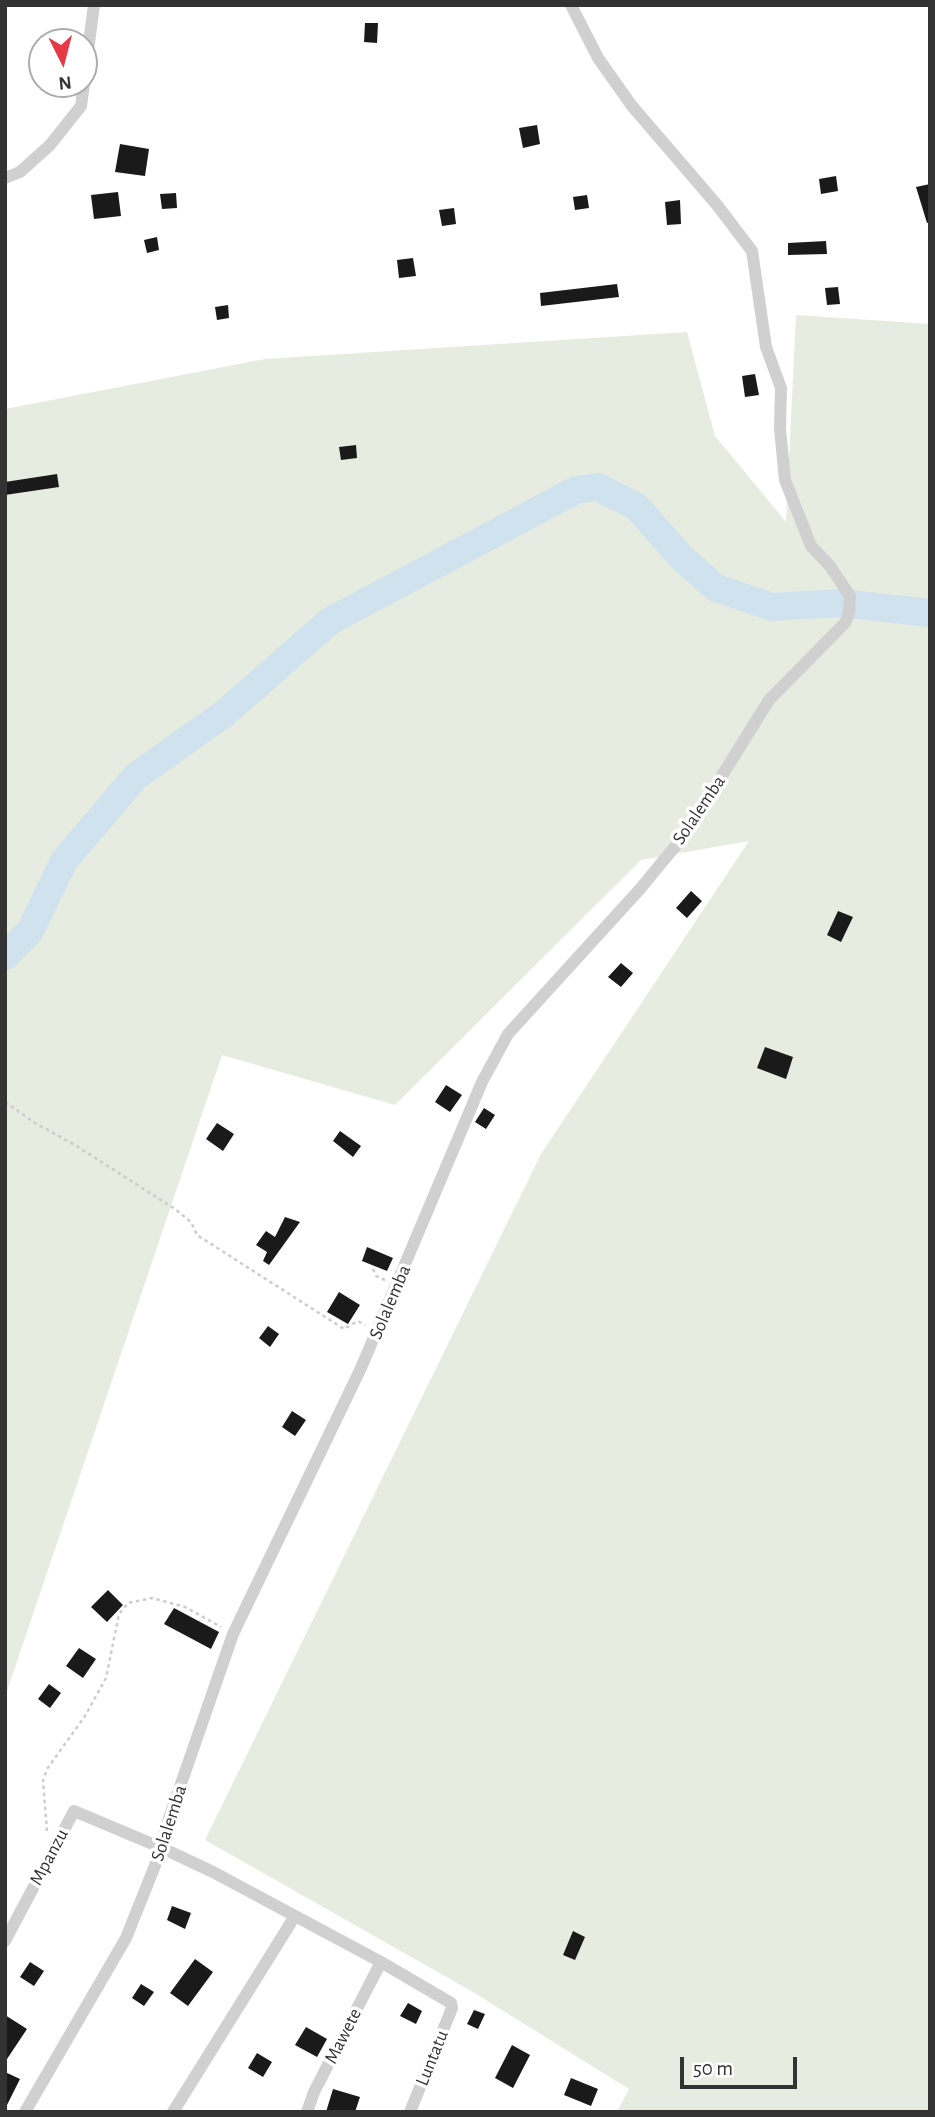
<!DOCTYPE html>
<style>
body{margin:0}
#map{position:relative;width:935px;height:2117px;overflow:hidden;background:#fff;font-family:"Alegreya Sans",sans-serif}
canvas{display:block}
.frame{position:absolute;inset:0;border:7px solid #333;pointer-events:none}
.north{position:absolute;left:28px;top:28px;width:70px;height:70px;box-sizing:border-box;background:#fff;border:2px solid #adadad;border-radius:50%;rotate:174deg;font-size:19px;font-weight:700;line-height:28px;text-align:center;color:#333}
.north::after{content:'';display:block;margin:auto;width:24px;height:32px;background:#e63946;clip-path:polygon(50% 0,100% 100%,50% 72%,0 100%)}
.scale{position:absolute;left:680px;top:2057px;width:117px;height:32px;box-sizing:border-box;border:4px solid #333;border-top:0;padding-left:9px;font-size:21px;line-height:24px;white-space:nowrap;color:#333;-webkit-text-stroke:5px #fff;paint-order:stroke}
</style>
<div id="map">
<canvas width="935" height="2117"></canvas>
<div class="frame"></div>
<div class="north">N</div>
<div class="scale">50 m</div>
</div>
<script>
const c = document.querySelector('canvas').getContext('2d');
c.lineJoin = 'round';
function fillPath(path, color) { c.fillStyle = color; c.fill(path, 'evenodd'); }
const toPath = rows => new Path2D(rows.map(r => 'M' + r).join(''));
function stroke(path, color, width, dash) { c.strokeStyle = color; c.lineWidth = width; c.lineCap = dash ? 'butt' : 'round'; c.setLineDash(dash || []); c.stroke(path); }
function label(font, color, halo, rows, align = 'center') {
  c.font = font + ' "Alegreya Sans",sans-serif'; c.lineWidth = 7; c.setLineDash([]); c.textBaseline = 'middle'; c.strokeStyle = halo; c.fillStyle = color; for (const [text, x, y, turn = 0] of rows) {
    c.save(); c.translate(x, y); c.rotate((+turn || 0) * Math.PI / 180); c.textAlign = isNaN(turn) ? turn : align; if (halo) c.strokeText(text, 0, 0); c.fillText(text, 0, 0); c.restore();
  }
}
fillPath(toPath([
 [796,315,930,324,930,2112,617,2112,629,2089,473,1992,205,1840,541,1154,749,841,641,860,395,1105,222,1055,5,1697,5,409,265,359,687,332,715,436,786,522]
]), '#e6ecdf');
stroke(toPath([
 [5,956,30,931,64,861,135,777,225,713,330,621,576,490,598,487,637,507,681,557,716,588,772,607,840,603,930,613]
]), '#cfe2ee', 28);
fillPath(toPath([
 [365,23,378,23,377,43,364,42],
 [537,125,540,144,523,148,519,128],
 [120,144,149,149,145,176,115,172],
 [836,176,838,191,821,194,819,179],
 [930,184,930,222,927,223,916,187],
 [118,192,121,216,94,219,91,195],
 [176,193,177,208,162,209,160,194],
 [587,195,589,208,575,210,573,197],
 [680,200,681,224,667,225,665,202],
 [454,208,456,224,442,226,439,210],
 [157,237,159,250,147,253,144,240],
 [826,241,827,254,788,255,788,243],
 [413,258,416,276,399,278,397,260],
 [617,284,619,297,541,306,540,293],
 [838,287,840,304,827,305,825,288],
 [228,305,229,318,217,320,215,307],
 [755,374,759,395,745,397,742,376],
 [356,445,357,458,341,460,339,447],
 [57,474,59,487,5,495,5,482],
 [691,891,702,901,687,918,676,908],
 [838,911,853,917,841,942,827,935],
 [621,963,633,973,621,987,608,977],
 [765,1047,793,1057,786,1079,757,1068],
 [446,1085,462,1095,450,1112,435,1102],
 [484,1108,495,1115,486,1129,475,1122],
 [217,1123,234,1134,223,1151,206,1139],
 [340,1131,361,1146,353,1157,333,1141],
 [285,1217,300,1222,269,1265,263,1261,267,1252,256,1245,266,1231,275,1237],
 [367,1247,393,1258,387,1271,362,1261],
 [339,1292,360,1305,348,1324,327,1312],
 [268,1326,279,1334,270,1347,259,1338],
 [292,1411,306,1420,295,1436,282,1427],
 [108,1590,123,1605,107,1622,91,1607],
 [174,1608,219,1632,211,1649,164,1624],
 [79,1648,96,1659,83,1678,66,1666],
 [49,1684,61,1693,50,1708,38,1699],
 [172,1906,191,1913,185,1929,167,1920],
 [573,1931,585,1937,575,1960,563,1955],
 [195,1959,213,1972,188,2006,170,1993],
 [30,1962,44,1971,34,1986,20,1977],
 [141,1984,154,1992,144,2006,132,1998],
 [408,2003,422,2011,416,2024,400,2016],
 [474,2010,485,2014,478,2029,467,2024],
 [5,2015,27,2029,5,2062,7,2028],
 [306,2027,327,2039,317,2057,295,2045],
 [512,2045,530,2055,513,2088,495,2078],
 [257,2053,272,2062,263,2077,248,2068],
 [5,2072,20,2079,5,2109],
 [571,2078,598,2089,591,2106,564,2095],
 [333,2089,360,2097,355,2112,326,2112]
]), '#1a1a1a');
stroke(toPath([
 [5,1102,35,1123,75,1145,175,1209,191,1222,197,1235,344,1329,358,1321,365,1325],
 [373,1269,376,1276,385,1280],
 [47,1831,43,1781,47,1769,85,1716,106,1678,119,1614,128,1603,152,1598,185,1607,221,1627]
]), '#cdcdcd', 2.5, [3.5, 3.5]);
stroke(toPath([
 [84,81,94,5],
 [5,178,20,172,50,145,81,106,84,84],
 [5,1941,74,1811,162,1848,213,1872,381,1962,451,2003,452,2008,410,2112],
 [25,2112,126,1938,162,1848,166,1827,233,1634,361,1368,482,1082,508,1034,640,889,687,832,769,700,845,623,849,613,850,596,830,566,811,546,785,480,780,429,781,388,766,347,752,251,717,205,632,106,598,58,571,5],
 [173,2112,295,1916],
 [307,2112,314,2092,381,1962]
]), '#d0d0d0', 12);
label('19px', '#333', '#fff', [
 ["Solalemba",699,810,-56],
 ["Solalemba",390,1302,-67],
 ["Solalemba",169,1823,-72],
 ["Mpanzu",49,1857,-62],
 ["Mawete",343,2036,-63],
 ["Luntatu",432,2058,-68]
]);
</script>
